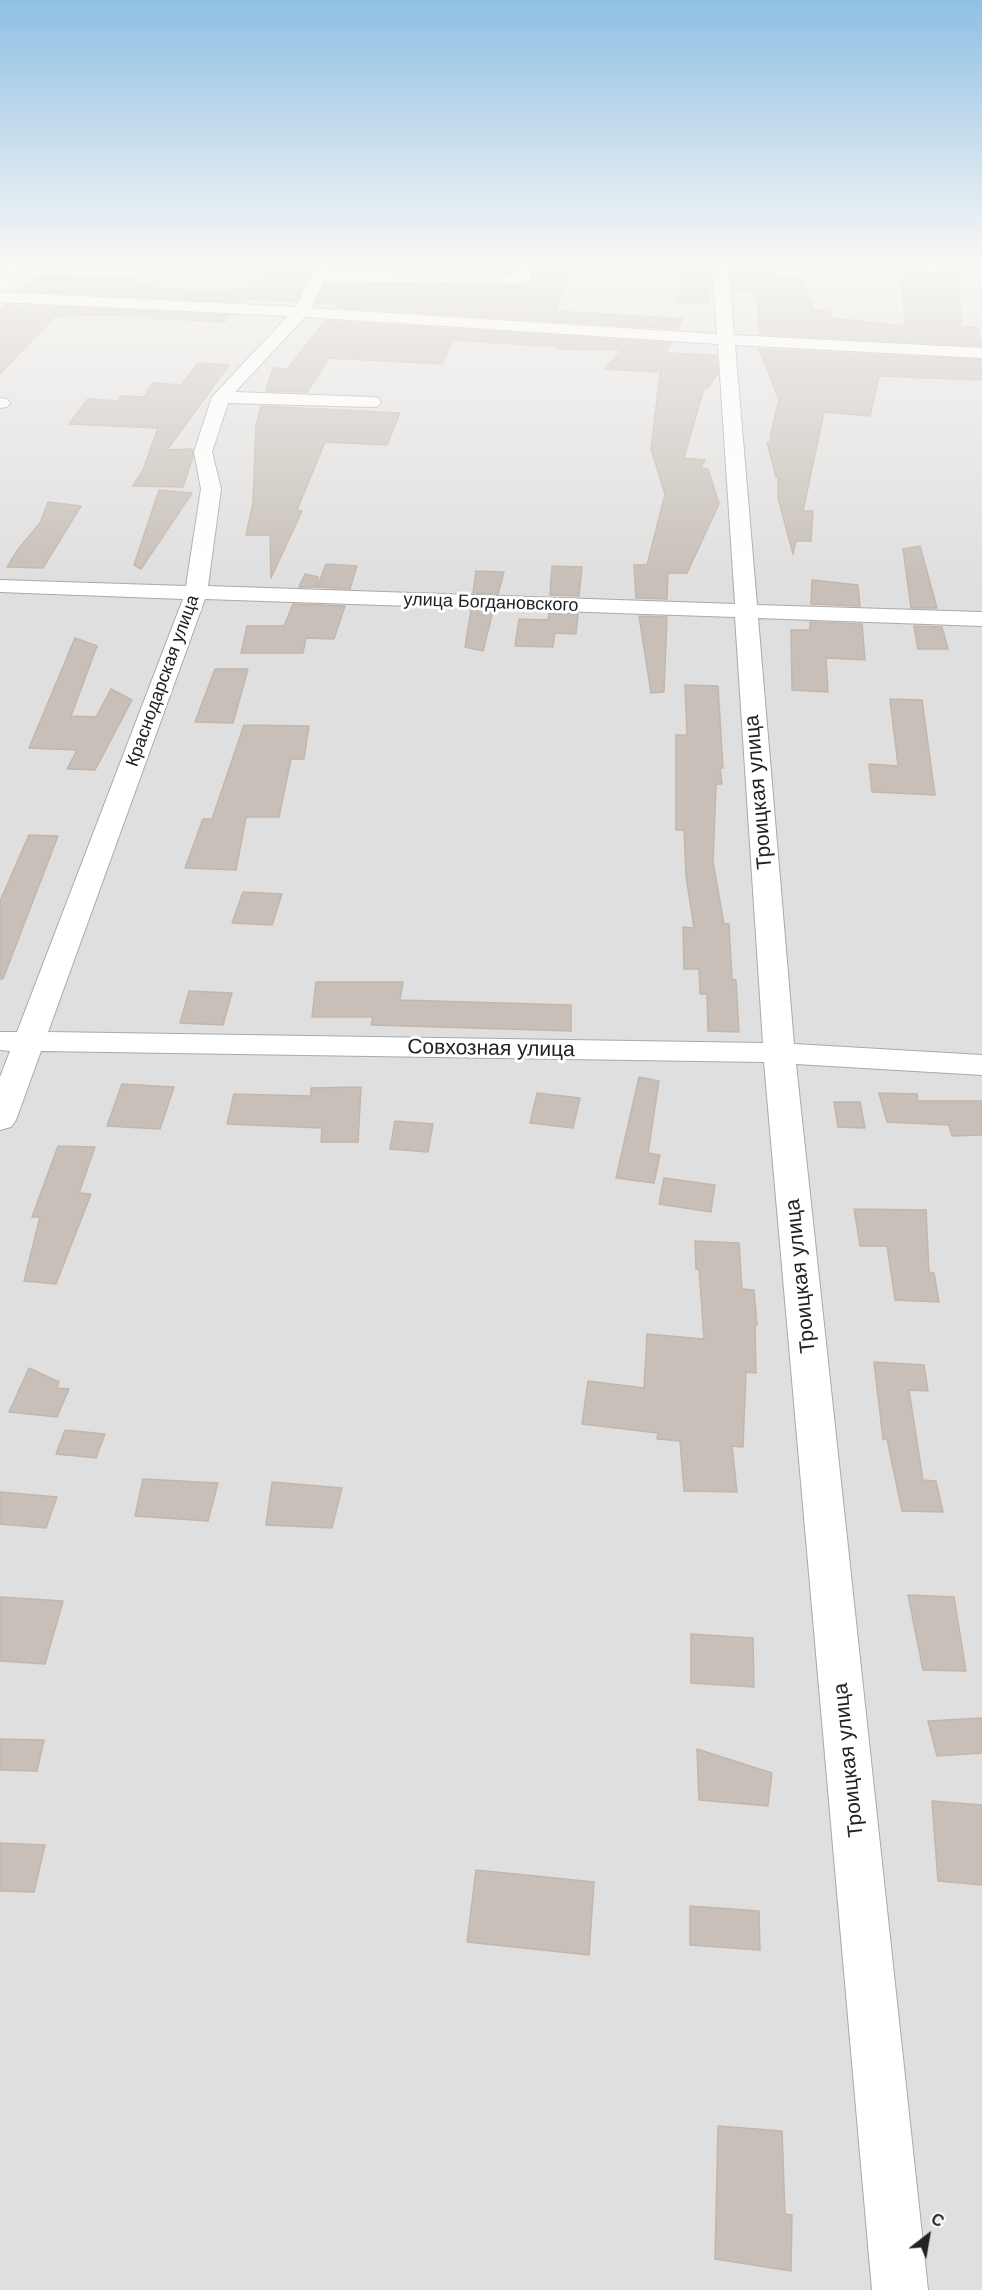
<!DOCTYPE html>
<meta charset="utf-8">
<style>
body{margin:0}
#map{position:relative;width:982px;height:2290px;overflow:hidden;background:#f2efe9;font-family:Arial,sans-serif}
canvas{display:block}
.north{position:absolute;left:898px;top:2206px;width:60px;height:60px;-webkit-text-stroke:4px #fff;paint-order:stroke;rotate:31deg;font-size:16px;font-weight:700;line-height:24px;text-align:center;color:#222}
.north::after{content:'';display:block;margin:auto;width:21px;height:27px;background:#222;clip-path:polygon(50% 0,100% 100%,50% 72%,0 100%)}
</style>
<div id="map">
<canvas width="982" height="2290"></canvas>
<div class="north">С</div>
</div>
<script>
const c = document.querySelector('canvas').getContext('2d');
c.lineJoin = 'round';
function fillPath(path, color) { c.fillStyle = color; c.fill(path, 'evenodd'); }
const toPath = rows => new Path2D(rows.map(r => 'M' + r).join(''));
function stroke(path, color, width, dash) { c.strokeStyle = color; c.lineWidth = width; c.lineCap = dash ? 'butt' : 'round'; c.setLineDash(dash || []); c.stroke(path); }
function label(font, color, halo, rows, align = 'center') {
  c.font = font + ' Arial,sans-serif'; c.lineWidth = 6; c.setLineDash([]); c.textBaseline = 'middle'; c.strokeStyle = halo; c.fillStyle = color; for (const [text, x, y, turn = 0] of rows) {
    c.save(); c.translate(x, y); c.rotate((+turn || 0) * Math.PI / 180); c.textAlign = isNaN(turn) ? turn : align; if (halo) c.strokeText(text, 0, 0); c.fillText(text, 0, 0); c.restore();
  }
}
fillPath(toPath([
 [0,261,982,261,982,2290,0,2290]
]), '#e0dfdf');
const building = toPath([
 [277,261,315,261,296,302,246,299,267,268,271,268,277,261],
 [336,261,377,261,371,270,332,270,336,261],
 [485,261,514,261,513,272,483,271,485,261],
 [534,261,574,261,555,311,683,319,678,329,336,307,339,304,316,303,325,283,522,286,532,279,534,261],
 [683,261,710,262,712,289,709,289,708,304,677,303,682,284,681,267,683,267,683,261],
 [730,263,777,266,771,276,801,278,814,310,829,310,831,318,905,326,902,268,921,269,926,275,936,275,941,270,956,271,962,327,977,327,982,346,759,334,757,292,733,290,730,263],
 [39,275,137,278,128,286,201,291,252,289,241,302,21,291,39,275],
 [6,305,230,315,224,322,152,318,155,314,55,316,0,374,0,310,6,305],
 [325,321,671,343,666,353,716,355,718,373,708,388,704,388,684,458,705,460,701,468,708,469,719,504,687,573,668,573,667,599,636,598,634,565,647,565,665,494,651,449,661,365,657,372,604,369,622,350,557,349,558,347,453,340,442,364,329,358,307,392,266,391,273,368,287,369,325,321],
 [759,349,982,360,982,380,879,376,870,416,824,412,803,511,813,511,811,541,796,541,793,554,778,498,778,477,776,477,767,442,771,442,770,436,779,400,759,349],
 [198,363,229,365,167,450,192,449,193,457,183,487,133,486,143,470,158,428,69,424,88,399,118,401,122,396,144,397,153,383,181,385,198,363],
 [261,406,400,413,387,445,325,442,297,510,302,511,271,578,270,535,246,535,253,503,256,426,261,406],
 [159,490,192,493,141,569,134,565,159,490],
 [48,502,81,506,43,568,7,567,19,548,40,523,48,502],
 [920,546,937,608,911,608,903,549,920,546],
 [326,564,357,566,350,589,317,587,326,564],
 [552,566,582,567,579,596,550,595,552,566],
 [476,571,504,572,498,594,473,593,476,571],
 [305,574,318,577,316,587,299,587,305,574],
 [812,580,858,585,860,606,811,604,812,580],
 [293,604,345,606,334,639,306,638,303,653,241,653,247,626,284,626,293,604],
 [471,610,493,611,483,651,465,647,471,610],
 [549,613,578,614,576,634,555,633,553,647,515,646,519,619,548,620,549,613],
 [639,616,667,617,664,692,651,693,639,616],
 [810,622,862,624,865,660,826,658,828,692,792,690,791,630,810,630,810,622],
 [914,626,942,627,948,649,918,649,914,626],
 [75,638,97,646,71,716,96,717,111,689,132,700,95,770,67,769,77,750,29,748,75,638],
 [215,669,248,669,233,723,195,722,215,669],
 [685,685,718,686,723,768,720,768,722,784,716,784,713,862,724,924,729,924,732,979,736,980,739,1032,708,1031,707,994,700,994,699,969,684,969,683,927,694,928,686,876,684,830,676,830,676,735,687,735,685,685],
 [890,699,922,700,935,795,872,792,869,764,898,766,890,699],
 [244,725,309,726,304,759,291,759,279,817,246,817,236,870,185,868,203,819,212,819,244,725],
 [29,835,58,836,3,979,0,979,0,901,29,835],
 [243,892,282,894,272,925,232,923,243,892],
 [316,982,403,982,400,1000,571,1005,571,1031,371,1025,373,1017,312,1017,316,982],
 [189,991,232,993,223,1025,180,1023,189,991],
 [639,1077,659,1081,648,1153,660,1155,654,1183,616,1178,639,1077],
 [122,1084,174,1087,160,1129,107,1126,122,1084],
 [361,1087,358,1142,321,1142,322,1128,227,1124,234,1094,311,1096,311,1088,361,1087],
 [537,1093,580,1098,573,1128,530,1123,537,1093],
 [879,1093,917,1094,918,1101,982,1101,982,1135,952,1136,949,1125,887,1122,879,1093],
 [834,1102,860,1102,865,1128,838,1127,834,1102],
 [395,1121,433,1124,428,1152,390,1149,395,1121],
 [58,1146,95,1147,79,1193,91,1194,56,1284,24,1281,40,1217,32,1217,58,1146],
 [664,1178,715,1185,711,1212,659,1204,664,1178],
 [854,1209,926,1210,929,1272,934,1273,939,1302,895,1300,887,1246,860,1246,854,1209],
 [695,1241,739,1243,742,1289,754,1290,757,1325,755,1325,756,1373,746,1372,743,1447,732,1446,737,1492,684,1491,680,1441,657,1439,658,1433,582,1424,588,1381,644,1388,647,1334,704,1339,699,1269,696,1269,695,1241],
 [874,1362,924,1365,928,1391,909,1390,923,1480,936,1481,943,1512,902,1511,887,1439,883,1439,874,1362],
 [29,1368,59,1382,57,1388,69,1389,57,1417,9,1412,29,1368],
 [65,1430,105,1434,96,1458,56,1454,65,1430],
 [143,1479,218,1483,208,1521,135,1516,143,1479],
 [272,1482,342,1488,332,1528,266,1525,272,1482],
 [0,1492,57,1497,46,1528,0,1524,0,1492],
 [908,1595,954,1597,966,1671,923,1670,908,1595],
 [0,1597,63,1601,45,1664,0,1661,0,1597],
 [691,1634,753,1638,754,1687,691,1683,691,1634],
 [982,1718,982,1753,937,1756,928,1721,982,1718],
 [0,1739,44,1740,37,1771,0,1770,0,1739],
 [697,1749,772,1773,768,1806,699,1800,697,1749],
 [932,1801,982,1805,982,1885,938,1881,932,1801],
 [0,1843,45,1845,34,1892,0,1891,0,1843],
 [476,1870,594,1882,589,1955,467,1942,476,1870],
 [690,1906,759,1911,760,1950,690,1945,690,1906],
 [718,2126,782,2131,785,2214,792,2215,791,2271,715,2259,718,2126]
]);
fillPath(building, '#c7bfb8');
stroke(building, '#c4b6ab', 1.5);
const minor = toPath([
 [14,261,29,261,5,288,0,290,0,276,14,261],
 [318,261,334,261,328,272,515,274,516,261,532,261,530,279,522,284,324,281,311,308,717,334,712,261,728,261,734,335,982,348,982,358,735,345,757,605,982,612,982,626,758,618,794,1044,982,1055,982,1075,796,1064,928,2290,872,2290,764,1062,41,1051,16,1120,11,1127,0,1130,0,1077,10,1051,0,1050,0,1032,17,1032,183,599,0,592,0,580,186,586,201,489,194,452,212,397,288,316,0,302,0,292,296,307,318,261],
 [305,317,718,344,735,604,208,586,221,489,212,452,228,403,372,407,378,406,381,402,378,398,372,397,235,392,305,317],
 [205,599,735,617,763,1043,48,1032,205,599],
 [920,261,936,261,939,270,936,273,926,273,920,261],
 [0,398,7,399,10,403,7,407,0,408,0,398]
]);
stroke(minor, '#a9a9a9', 2);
fillPath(minor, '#fff');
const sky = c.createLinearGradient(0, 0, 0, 582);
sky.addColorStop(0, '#8fc0e4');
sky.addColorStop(0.45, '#f9f8f5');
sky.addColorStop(1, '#f9f8f500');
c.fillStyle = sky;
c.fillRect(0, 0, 982, 582);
label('18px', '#222', '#fff', [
 ["улица Богдановского",491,603,2],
 ["Краснодарская улица",163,681,-70]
]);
label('21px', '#222', '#fff', [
 ["Троицкая улица",759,792,-95],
 ["Совхозная улица",491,1049,1],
 ["Троицкая улица",801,1276,-96],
 ["Троицкая улица",849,1760,-96]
]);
</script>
